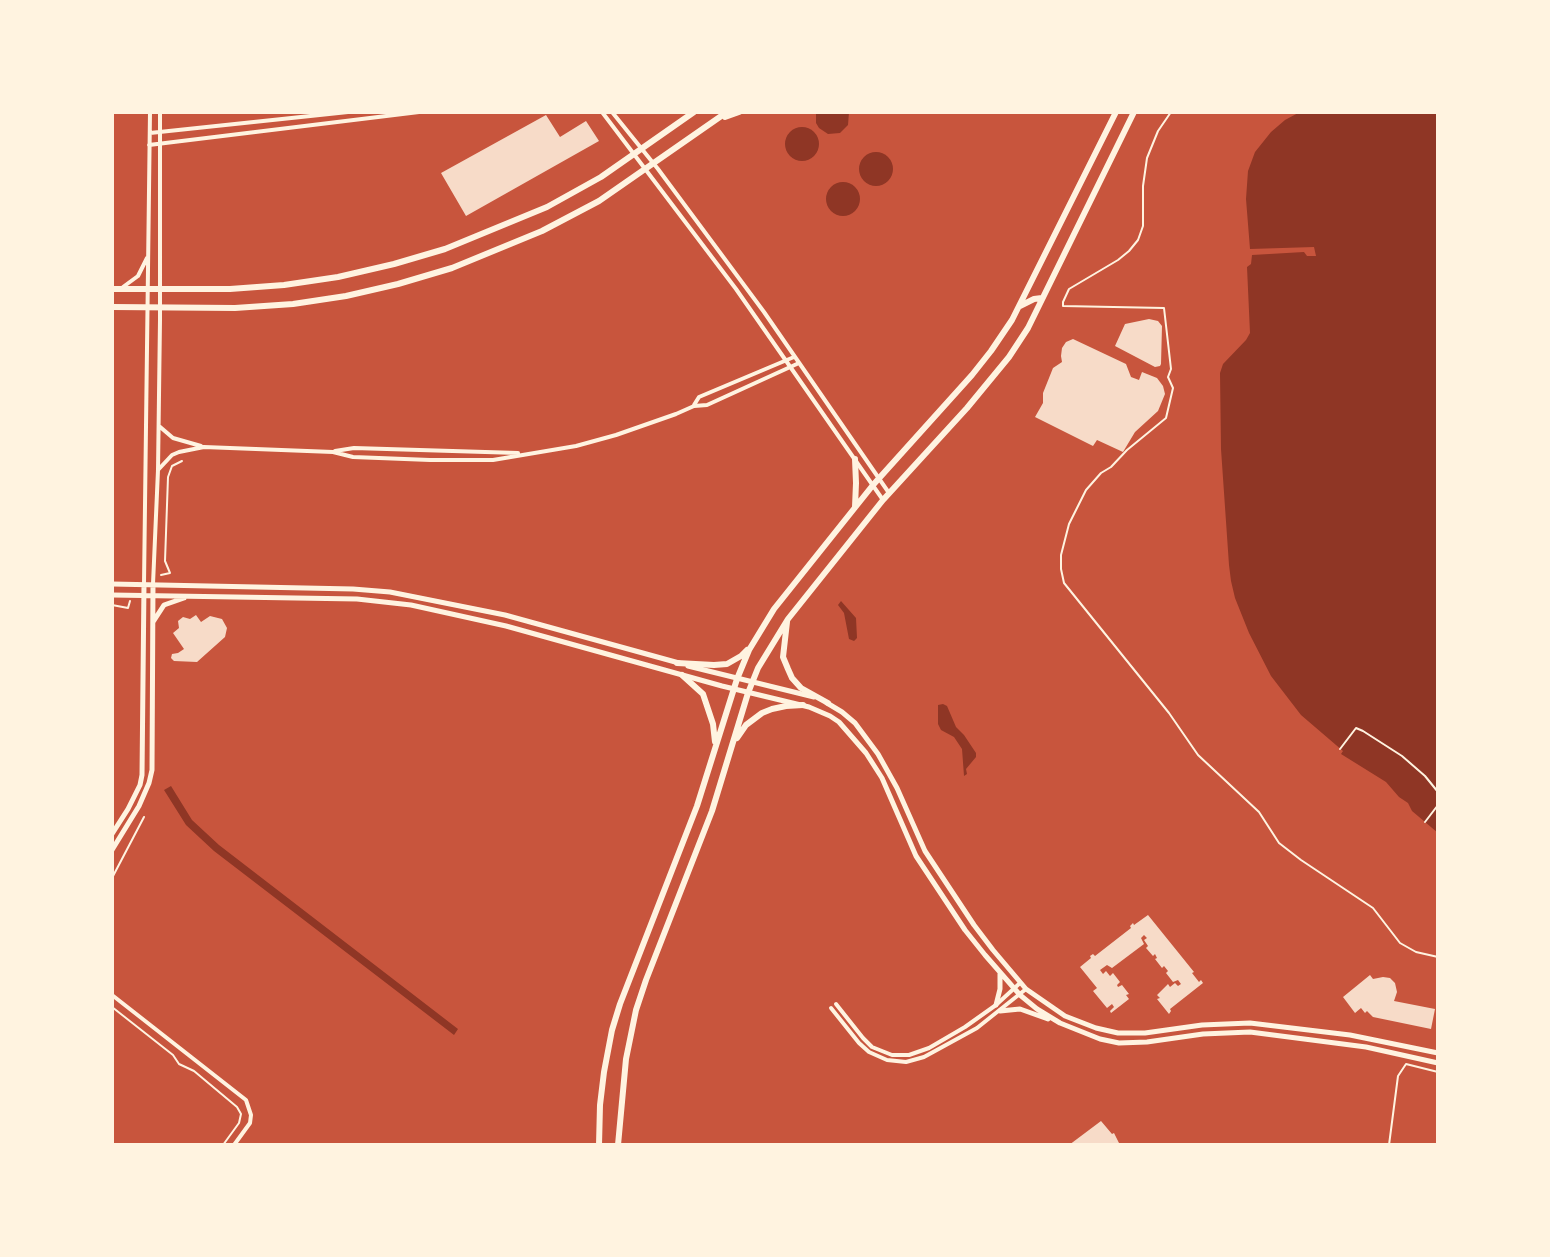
<!DOCTYPE html>
<style>
body{margin:0}
#map{position:relative;width:1550px;height:1257px;overflow:hidden;background:#c8553d;font-family:Ubuntu,sans-serif}
canvas{display:block}
.frame{position:absolute;inset:0;border:114px solid #fff3e0;pointer-events:none}
</style>
<div id="map">
<canvas width="1550" height="1257"></canvas>
<div class="frame"></div>
</div>
<script>
const c = document.querySelector('canvas').getContext('2d');
c.lineJoin = 'round';
function fillPath(path, color) { c.fillStyle = color; c.fill(path, 'evenodd'); }
const toPath = rows => new Path2D(rows.map(r => 'M' + r).join(''));
function stroke(path, color, width, dash) { c.strokeStyle = color; c.lineWidth = width; c.lineCap = dash ? 'butt' : 'round'; c.setLineDash(dash || []); c.stroke(path); }
fillPath(toPath([
 [816,112,849,112,848,125,840,133,828,134,819,128,816,123],
 [1300,112,1438,112,1438,833,1412,811,1408,803,1399,797,1386,782,1341,754,1343,751,1301,715,1271,676,1249,633,1235,598,1231,581,1229,565,1221,449,1220,373,1223,364,1246,340,1250,333,1247,267,1251,264,1252,255,1304,252,1307,256,1316,256,1314,247,1250,249,1246,199,1248,171,1255,152,1271,132,1285,120],
 '785 144a17 17 0 1 1 34 0a17 17 0 1 1-34 0Z',
 '859 169a17 17 0 1 1 34 0a17 17 0 1 1-34 0Z',
 '826 199a17 17 0 1 1 34 0a17 17 0 1 1-34 0Z',
 [841,601,856,618,857,638,854,641,849,639,844,613,838,605],
 [943,704,947,706,956,727,964,735,976,753,976,757,966,769,967,774,964,776,962,749,954,737,941,730,938,724,938,705],
 [171,786,192,820,219,845,458,1029,454,1035,214,851,186,825,164,790]
]), '#8f3625');
fillPath(toPath([
 [546,115,560,137,586,121,599,141,466,216,441,173],
 [1149,319,1158,321,1162,326,1161,364,1160,366,1155,367,1115,346,1125,324],
 [1073,339,1126,364,1131,377,1139,380,1142,372,1157,378,1163,386,1165,394,1158,411,1135,432,1123,452,1097,440,1093,446,1035,417,1043,403,1043,393,1053,368,1062,362,1061,356,1062,348,1066,342],
 [196,615,201,622,210,616,222,619,227,628,225,637,197,662,174,661,171,658,172,654,178,653,184,649,173,633,179,628,178,621,183,617,190,619],
 [1148,915,1194,972,1192,973,1199,982,1201,980,1203,983,1170,1009,1171,1011,1169,1014,1157,999,1160,998,1157,995,1168,984,1170,987,1175,983,1178,986,1181,984,1178,980,1173,982,1166,973,1168,971,1164,966,1162,968,1155,959,1157,958,1155,954,1153,956,1146,948,1148,946,1144,940,1147,938,1144,935,1141,938,1144,944,1112,968,1107,965,1100,970,1103,974,1106,971,1110,976,1113,973,1120,982,1117,985,1118,987,1122,985,1129,994,1126,995,1129,999,1111,1013,1110,1011,1114,1007,1112,1004,1107,1008,1093,991,1097,988,1080,967,1091,958,1090,956,1093,954,1095,956,1131,928,1130,926,1133,923,1134,925],
 [1370,975,1373,979,1383,977,1390,978,1395,983,1397,992,1394,1001,1435,1009,1431,1029,1373,1017,1367,1011,1365,1013,1361,1008,1355,1013,1343,997],
 [1101,1121,1112,1134,1114,1133,1120,1145,1069,1145]
]), '#f7dbc8');
stroke(toPath([
 [1171,112,1158,131,1147,158,1143,186,1143,226,1138,240,1129,251,1118,260,1069,289,1063,302,1063,306,1164,308,1171,369,1168,377,1173,388,1166,418,1127,450,1111,467,1101,473,1086,490,1069,524,1061,555,1061,569,1064,583,1169,713,1198,755,1259,812,1279,843,1301,860,1373,908,1400,943,1416,952,1438,957],
 [161,575,170,573,165,561,168,477,172,466,182,461],
 [112,605,128,608,130,601],
 [1340,749,1356,728,1363,731,1402,756,1425,776,1438,792],
 [1425,822,1438,805],
 [112,878,144,817],
 [112,1007,173,1055,179,1064,194,1071,237,1107,241,1114,239,1123,223,1145],
 [1389,1145,1398,1076,1406,1064,1438,1072]
]), '#fff3e0', 2);
stroke(toPath([
 [602,112,736,289,883,500],
 [612,112,658,169,764,312,889,493],
 [150,133,348,112],
 [149,145,419,112],
 [123,287,138,276,147,258],
 [694,405,699,397,794,357],
 [159,426,173,438,201,446],
 [335,451,354,448,518,453],
 [158,470,172,455,179,452,204,447,333,452,353,457,430,460,493,460,576,446,616,435,676,414,694,406,707,405,799,363],
 [144,584,150,112],
 [153,584,158,470,160,320,160,112],
 [112,995,246,1100,251,1115,250,1123,234,1145],
 [836,1004,863,1038,872,1047,892,1055,909,1055,929,1048,965,1027,996,1005,1020,983],
 [831,1008,859,1043,869,1052,887,1060,906,1062,924,1057,977,1028,1026,989]
]), '#fff3e0', 4);
stroke(toPath([
 [112,584,353,589,390,592,505,615,679,663],
 [112,595,357,599,411,605,506,626,722,686,809,707,830,716,839,722,866,753,882,778,916,856,965,930,985,955,1020,995,1037,1009,1060,1023,1100,1039,1119,1043,1147,1042,1203,1034,1250,1032,1366,1047,1438,1063],
 [153,622,164,605,184,598],
 [688,666,814,697],
 [827,703,842,712,855,723,878,754,897,788,925,851,974,925,993,950,1026,989,1065,1016,1096,1028,1118,1033,1145,1033,1202,1025,1250,1023,1350,1035,1438,1053],
 [112,834,128,809,140,785,142,775,144,584],
 [112,850,139,806,149,783,152,770,153,584],
 [996,1005,1000,989,1000,974],
 [1000,1011,1020,1009,1048,1019]
]), '#fff3e0', 5);
stroke(toPath([
 [1020,306,1034,299,1042,298],
 [855,507,856,483,855,459],
 [787,622,783,657,788,669,792,678,801,688,828,703],
 [677,663,714,665,727,664,741,656,747,650],
 [682,675,703,694,713,724,715,742],
 [737,738,746,725,762,713,772,709,786,706,803,705],
 [599,1145,600,1105,604,1072,612,1030,620,1004,697,806,737,679,749,650,774,609,873,485,972,375,991,351,1012,320,1116,112],
 [618,1145,626,1059,636,1010,646,980,712,811,748,693,758,668,788,619,883,500,967,408,1009,357,1028,328,1134,112]
]), '#fff3e0', 6);
stroke(toPath([
 [725,117,739,112],
 [112,289,230,289,284,285,338,277,394,264,445,249,547,207,601,177,694,112],
 [112,307,235,308,293,304,346,296,398,284,452,268,542,231,599,201,727,112]
]), '#fff3e0', 6);
</script>
